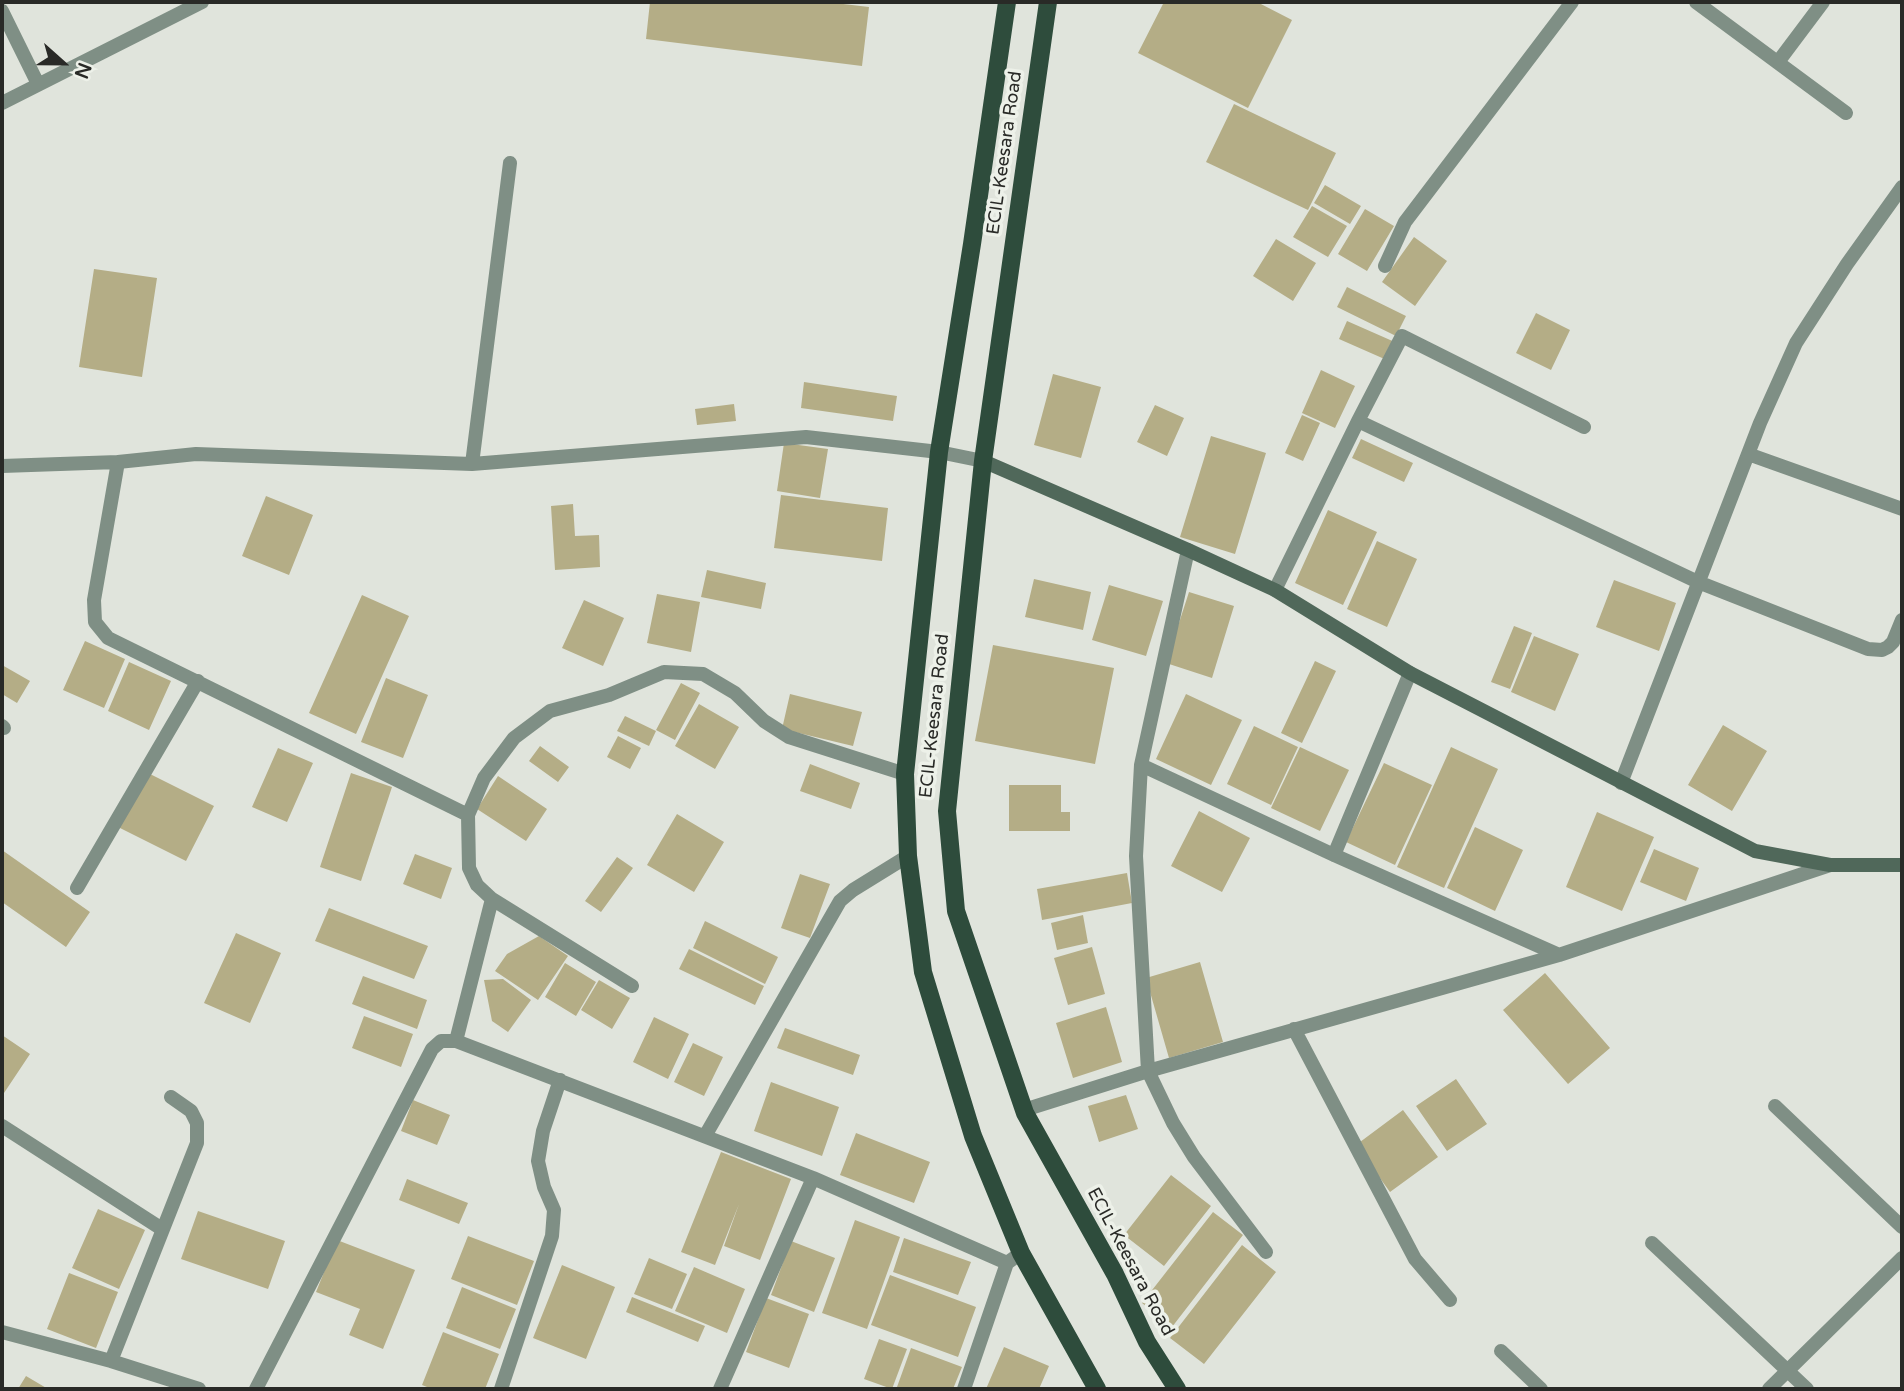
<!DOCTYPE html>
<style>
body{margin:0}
#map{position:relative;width:1904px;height:1391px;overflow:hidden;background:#e0e4dc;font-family:"Varela Round",sans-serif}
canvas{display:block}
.frame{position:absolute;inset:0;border:4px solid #292a27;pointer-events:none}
.north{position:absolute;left:28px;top:28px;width:70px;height:70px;-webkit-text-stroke:5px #edf1e9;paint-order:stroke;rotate:111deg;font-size:19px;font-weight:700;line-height:28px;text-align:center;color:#292a27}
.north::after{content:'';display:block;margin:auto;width:24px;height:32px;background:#292a27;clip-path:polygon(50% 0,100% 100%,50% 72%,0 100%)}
</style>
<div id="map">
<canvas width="1904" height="1391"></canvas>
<div class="frame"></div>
<div class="north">N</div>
</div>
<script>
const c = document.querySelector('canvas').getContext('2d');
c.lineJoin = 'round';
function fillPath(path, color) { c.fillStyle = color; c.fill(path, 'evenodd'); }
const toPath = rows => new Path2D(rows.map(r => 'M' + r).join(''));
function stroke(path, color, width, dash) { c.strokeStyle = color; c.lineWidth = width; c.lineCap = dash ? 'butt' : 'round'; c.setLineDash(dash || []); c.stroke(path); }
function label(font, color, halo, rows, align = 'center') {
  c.font = font + ' "Varela Round",sans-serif'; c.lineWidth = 7; c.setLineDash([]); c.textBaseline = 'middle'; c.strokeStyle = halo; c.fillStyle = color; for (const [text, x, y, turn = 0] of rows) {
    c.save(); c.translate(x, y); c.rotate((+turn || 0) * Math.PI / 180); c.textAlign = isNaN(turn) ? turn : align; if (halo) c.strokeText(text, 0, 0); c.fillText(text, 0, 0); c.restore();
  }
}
fillPath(toPath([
 [650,2,826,2,869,7,862,66,646,39],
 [1164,2,1257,2,1292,20,1248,108,1138,53],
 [1234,104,1336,153,1308,210,1206,162],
 [1325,185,1361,206,1350,224,1314,203],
 [1312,206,1347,226,1328,257,1293,237],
 [1365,209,1394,226,1367,271,1338,254],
 [1414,237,1447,261,1415,306,1382,282],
 [1276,239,1316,263,1293,301,1253,276],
 [94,269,157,278,142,377,79,367],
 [1347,287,1406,316,1396,336,1337,307],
 [1536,313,1570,330,1551,370,1516,353],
 [1347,321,1397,343,1389,361,1339,339],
 [1321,370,1355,386,1335,428,1302,413],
 [1053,374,1101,387,1081,458,1034,445],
 [804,382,897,396,893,421,801,408],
 [734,404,736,421,697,425,695,409],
 [1155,405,1184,418,1167,456,1137,442],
 [1302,415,1320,423,1303,461,1285,453],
 [1211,436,1266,453,1235,554,1180,537],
 [1361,439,1413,463,1404,482,1352,458],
 [784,443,828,449,820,498,777,491],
 [781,495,888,508,882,561,774,548],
 [266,496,313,515,289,575,242,556],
 [573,504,575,536,599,535,600,567,555,570,551,506],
 [1328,510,1377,532,1343,605,1295,583],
 [1377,541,1417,559,1387,627,1347,609],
 [707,570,766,583,761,609,701,597],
 [1034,579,1091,592,1083,630,1025,617],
 [1614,580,1676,603,1659,651,1596,627],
 [1109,585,1163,601,1146,656,1092,640],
 [1189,592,1234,606,1212,678,1166,663],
 [657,594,700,602,691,652,647,643],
 [362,595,409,616,356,734,309,713],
 [584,600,624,618,603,666,562,648],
 [1514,626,1532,633,1510,689,1491,682],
 [1534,636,1579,654,1555,711,1511,692],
 [85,641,125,659,104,708,63,690],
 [993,645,1114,668,1095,764,975,741],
 [1315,661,1336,671,1302,743,1281,733],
 [129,662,171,681,149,730,108,711],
 [2,665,30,681,17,703,2,694],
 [386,678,428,695,403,758,361,742],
 [681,683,700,693,675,740,656,730],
 [790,694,862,712,853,746,782,729],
 [1186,694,1242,720,1211,785,1156,759],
 [699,704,739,727,715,769,675,746],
 [625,716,656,731,649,746,617,731],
 [1723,725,1767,751,1732,811,1688,785],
 [1254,726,1298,747,1271,805,1227,784],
 [618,736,641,748,630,769,607,757],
 [540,746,569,767,558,782,529,761],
 [1300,747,1349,770,1320,831,1271,808],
 [1451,747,1498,769,1444,888,1397,867],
 [278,748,313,763,287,822,252,807],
 [1384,763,1432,785,1395,865,1346,842],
 [810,764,860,783,851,809,800,791],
 [146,772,214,806,186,861,118,827],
 [351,773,392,787,361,881,320,867],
 [498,776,547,809,526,841,477,809],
 [1009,785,1061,785,1061,812,1070,812,1070,831,1009,831],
 [1199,811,1250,838,1222,892,1171,866],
 [1597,812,1654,837,1622,911,1566,887],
 [677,814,724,842,694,892,647,865],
 [1475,827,1523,850,1495,911,1447,888],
 [1654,849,1699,868,1686,901,1640,882],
 [2,850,90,912,66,947,2,902],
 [415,854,452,868,441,899,403,884],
 [617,857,633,868,601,912,585,901],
 [1127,873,1132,903,1042,920,1037,889],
 [800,874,830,884,810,938,781,928],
 [329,908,428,946,414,979,315,941],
 [1083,915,1088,943,1057,950,1051,923],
 [705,921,778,957,765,984,693,948],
 [236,933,281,953,250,1023,204,1003],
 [539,936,568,956,538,1000,495,971,507,954],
 [1092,947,1105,994,1068,1005,1054,958],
 [689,949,764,986,755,1005,679,969],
 [1200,962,1223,1042,1169,1058,1146,978],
 [565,963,596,982,576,1016,545,997],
 [1545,973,1610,1048,1568,1084,1503,1010],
 [363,976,427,1000,417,1029,352,1004],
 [503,979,531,1000,508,1032,492,1021,484,980],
 [599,980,630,998,612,1029,581,1010],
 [1106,1007,1122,1062,1073,1078,1056,1023],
 [364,1016,413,1034,401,1067,352,1048],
 [654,1017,689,1034,668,1079,633,1062],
 [785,1028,860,1055,853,1075,777,1048],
 [2,1035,30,1054,2,1096],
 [693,1043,723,1057,704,1096,674,1082],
 [1456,1079,1487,1124,1447,1151,1416,1106],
 [771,1082,839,1107,822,1156,754,1131],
 [1126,1095,1138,1129,1099,1142,1088,1106],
 [413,1100,450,1115,437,1145,401,1131],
 [1403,1110,1438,1157,1390,1192,1356,1145],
 [856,1133,930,1162,914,1203,840,1175],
 [721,1152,791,1179,760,1260,724,1246,739,1204,715,1265,681,1252],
 [1171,1175,1211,1206,1164,1266,1124,1235],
 [407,1179,468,1203,459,1224,399,1200],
 [98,1209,145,1230,119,1289,72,1268],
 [198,1211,285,1241,268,1289,181,1259],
 [1213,1212,1243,1235,1172,1327,1142,1303],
 [855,1220,900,1237,867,1329,822,1313],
 [468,1236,534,1261,517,1305,451,1279],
 [904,1238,971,1262,958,1295,893,1272],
 [337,1240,415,1270,383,1349,349,1335,360,1309,316,1292],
 [791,1241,835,1258,814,1312,771,1295],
 [1242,1245,1276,1272,1204,1364,1170,1338],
 [649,1258,687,1274,672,1309,634,1294],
 [562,1265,615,1287,586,1359,533,1338],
 [694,1267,745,1289,727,1333,675,1311],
 [69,1273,118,1292,96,1348,47,1329],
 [890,1275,976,1307,958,1357,871,1325],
 [462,1287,516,1309,500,1349,446,1328],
 [632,1297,705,1326,698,1342,626,1312],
 [766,1298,809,1314,789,1368,746,1352],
 [443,1332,499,1354,485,1389,432,1389,422,1385],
 [879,1339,907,1349,892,1389,864,1379],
 [1004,1347,1049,1366,1039,1389,986,1389],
 [911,1348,962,1367,953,1389,903,1389,897,1387],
 [26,1376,48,1389,18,1389]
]), '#b4ad86');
stroke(toPath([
 [1696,2,1846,113],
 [2,11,38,84],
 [1778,62,1823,2],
 [2,103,202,2],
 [1385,266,1405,222,1572,2],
 [1358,421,1698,582,1868,649,1882,650,1888,647,1893,642,1902,620],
 [1748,454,1902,509],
 [472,464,510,163],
 [2,466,118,462],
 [1188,550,1141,765,1136,856,1148,1071,1173,1123,1194,1157,1266,1252],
 [1275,590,1358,421,1402,336,1584,427],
 [2,726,4,728],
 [1141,765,1334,855,1559,955],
 [1621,783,1760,423,1796,343,1847,264,1902,187],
 [468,815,108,638,95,622,94,600,118,462,196,454,472,464,806,437,939,452,983,461],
 [1334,855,1410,673],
 [77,888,198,681],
 [632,986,492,899,477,885,469,868,468,815,484,778,514,738,550,711,609,695,664,672,703,674,735,693,764,721,789,737,905,774],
 [1294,1029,1415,1259,1450,1300],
 [456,1041,492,899],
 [1775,1106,1902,1227],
 [1024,1110,1148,1071,1559,955,1830,865],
 [2,1126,162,1229],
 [705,1136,840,901,853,890,908,856],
 [1652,1243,1807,1389],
 [2,1332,111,1361,199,1389],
 [1501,1351,1541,1389],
 [111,1361,197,1143,197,1123,191,1111,171,1097],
 [256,1389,432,1049,441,1041,456,1041,813,1178,1007,1263,1021,1253],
 [501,1389,552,1236,554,1210,544,1187,538,1161,543,1131,560,1080],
 [720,1389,813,1178],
 [964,1389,1007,1263],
 [1769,1389,1902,1258]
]), '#7f8f85', 14);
stroke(toPath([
 [983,461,1188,550,1275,590,1410,673,1755,851,1830,865,1902,865]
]), '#50685a', 14);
stroke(toPath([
 [1007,2,972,244,939,452,905,774,908,856,923,972,973,1136,1021,1253,1097,1389],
 [1048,2,983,461,947,811,956,911,1025,1113,1115,1274,1147,1342,1177,1389]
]), '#2e4c3c', 18);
label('18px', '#292a27', '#edf1e9', [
 ["ECIL-Keesara Road",1005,153,-82],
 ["ECIL-Keesara Road",935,716,-84],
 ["ECIL-Keesara Road",1130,1262,62]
]);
</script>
